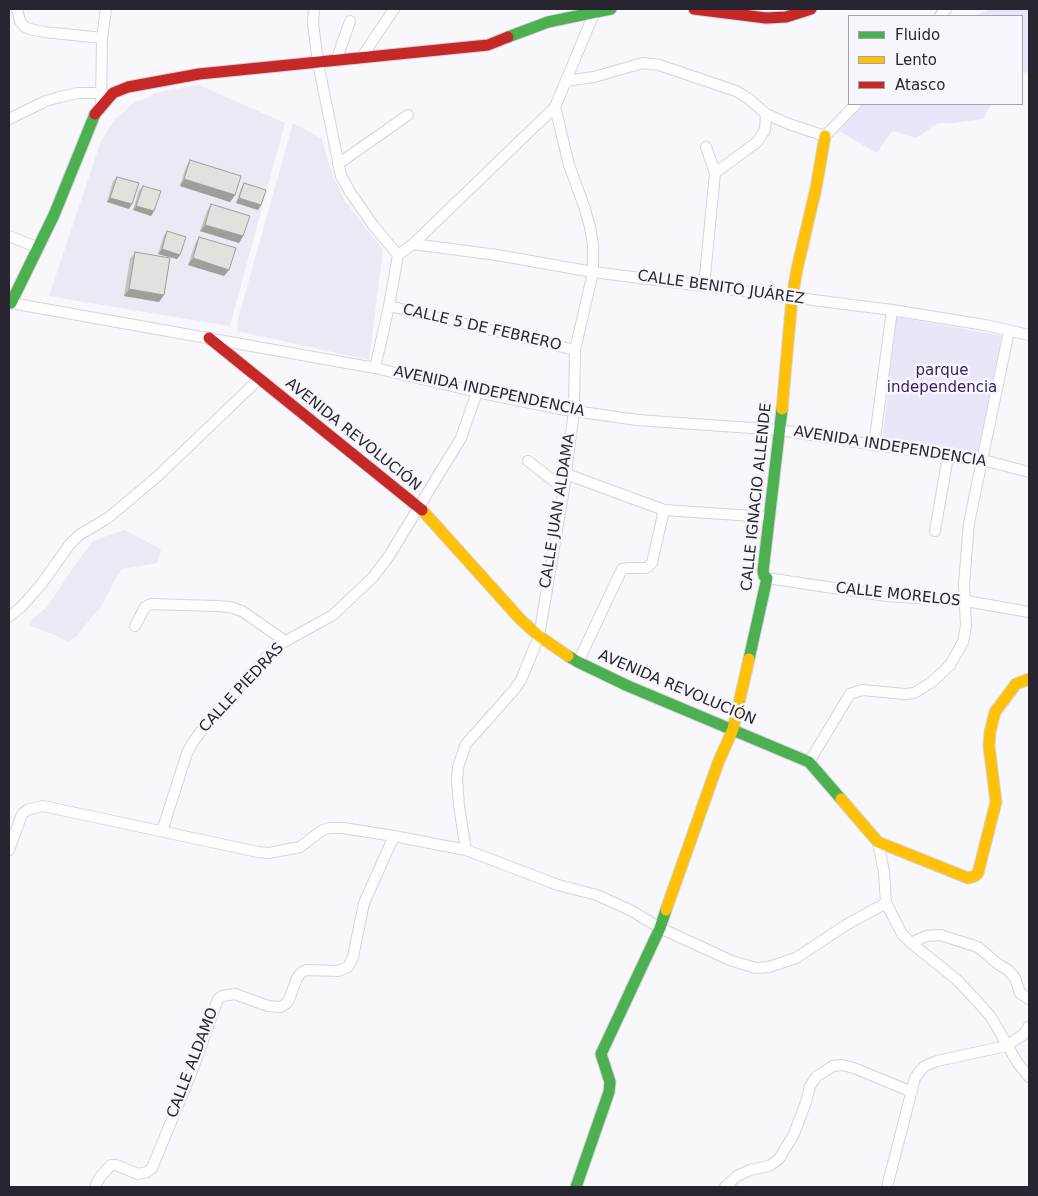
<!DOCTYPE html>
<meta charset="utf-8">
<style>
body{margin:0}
#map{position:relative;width:1038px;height:1196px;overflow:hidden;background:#f8f7fb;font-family:"DejaVu Sans",sans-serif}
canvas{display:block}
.frame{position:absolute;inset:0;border:10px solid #282530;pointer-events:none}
.legend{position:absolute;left:848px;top:15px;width:175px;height:90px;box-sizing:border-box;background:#f7f6fc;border:1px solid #a4a2aa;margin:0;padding:6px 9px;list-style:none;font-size:15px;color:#282530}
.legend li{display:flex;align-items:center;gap:10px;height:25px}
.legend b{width:25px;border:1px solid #a4a2aa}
</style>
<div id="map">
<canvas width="1038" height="1196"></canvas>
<div class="frame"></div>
<ul class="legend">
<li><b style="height:6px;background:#4caf50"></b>Fluido</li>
<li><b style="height:6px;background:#ffc107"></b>Lento</li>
<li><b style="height:6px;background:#c62828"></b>Atasco</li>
</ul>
</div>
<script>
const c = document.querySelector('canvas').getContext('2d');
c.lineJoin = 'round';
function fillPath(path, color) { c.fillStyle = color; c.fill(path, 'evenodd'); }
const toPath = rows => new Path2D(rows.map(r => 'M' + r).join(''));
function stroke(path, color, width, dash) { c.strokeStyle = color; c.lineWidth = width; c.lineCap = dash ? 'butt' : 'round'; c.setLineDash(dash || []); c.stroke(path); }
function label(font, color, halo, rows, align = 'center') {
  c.font = font + ' "DejaVu Sans",sans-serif'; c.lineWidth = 5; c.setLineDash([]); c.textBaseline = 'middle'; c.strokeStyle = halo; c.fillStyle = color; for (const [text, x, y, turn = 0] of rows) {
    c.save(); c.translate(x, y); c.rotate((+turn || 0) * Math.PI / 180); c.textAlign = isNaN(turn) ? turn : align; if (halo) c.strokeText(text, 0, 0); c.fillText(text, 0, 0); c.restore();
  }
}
fillPath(toPath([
 [199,85,285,123,230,326,49,296,101,141,114,121,134,102,145,99,158,92],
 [293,123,322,139,331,171,345,201,383,250,369,360,237,331,238,319],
 [124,530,161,549,157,563,122,569,115,580,100,609,95,613,77,636,68,642,55,635,31,626,29,622,47,607,77,562,93,541]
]), '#ebe9f3');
fillPath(toPath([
 [990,9,1029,9,1029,72,1022,73,1022,16,974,16],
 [858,104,992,104,983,119,953,123,938,123,916,138,892,131,877,153,839,131],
 [896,317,1003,336,982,457,903,446,883,436]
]), '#eae6fa');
const street = toPath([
 [17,9,20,21,25,27,30,29,44,32,102,38],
 [314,9,313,23,318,63,341,176,350,192,373,225,398,255],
 [940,16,946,9],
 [361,58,394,9],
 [336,61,350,21],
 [566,81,594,77,643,63,659,65,736,91,748,98,766,114,789,124,825,136,856,104],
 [101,106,102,38,106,9],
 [9,119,46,101,60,97,78,93,100,93],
 [706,147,715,173],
 [338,164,408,115],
 [9,236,39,248],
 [413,244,497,255,593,272,892,310,985,325,1029,335],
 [398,255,413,244,555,107],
 [704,286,715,173,757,142,765,130,766,114],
 [11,303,375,368,477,392,560,409,637,420,780,430,874,445,983,460,1029,472],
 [389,306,575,350],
 [375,368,389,306,398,255],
 [874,445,892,310],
 [528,461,564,489],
 [566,474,664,510,768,517],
 [935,531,948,456],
 [767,578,887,596,966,601,1029,612],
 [9,617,21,607,40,586,70,544,79,535,108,518,159,475,259,379],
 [135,626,145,607,151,604,216,606,230,607,242,611,285,641],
 [578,662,622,569,629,568,646,568,652,563,664,510],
 [809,762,850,694,862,690,905,694,914,693,932,682,950,665,963,642,966,626,964,584,969,523,1009,331],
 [162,831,187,753,193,742,212,717,277,646,333,615,373,577,389,556,461,438,477,392],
 [878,842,884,872,886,903,902,934,911,943,956,979,976,1000,991,1017,1017,1062,1029,1077],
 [9,850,22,814,29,809,43,806,258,852,269,853,300,847,321,831,329,828,343,828,394,836,466,850,558,885,597,895,632,911,660,928,732,961,756,968,769,967,796,958,846,925,886,903],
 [466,850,459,806,457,780,458,767,466,744,514,690,521,680,535,646,539,636,564,489,574,411,575,350,593,272,593,245,590,227,584,206,569,165,555,107,595,11,594,9],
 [911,943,926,936,940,935,978,947,998,964,1008,970,1015,978,1020,993,1029,999],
 [95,1187,100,1177,111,1165,116,1165,138,1174,147,1172,152,1168,192,1071,218,999,222,996,235,994,268,1006,281,1007,288,1002,297,978,301,973,306,970,338,971,348,967,353,957,364,903,394,836],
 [725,1187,737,1176,750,1170,769,1166,779,1159,794,1134,806,1102,810,1086,817,1076,833,1066,842,1065,854,1068,912,1092],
 [887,1187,915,1078,920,1071,925,1066,937,1061,1006,1046,1024,1034,1029,1026]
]);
const fast = toPath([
 [508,37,548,22,611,9],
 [9,303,11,303,54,215,95,114],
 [568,656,578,662,628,686,809,762,841,799],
 [749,659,767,578,764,576,763,571,782,409],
 [576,1187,609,1092,610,1082,601,1054,660,928,666,910]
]);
const slow = toPath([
 [782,409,792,298,797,269,816,188,825,136],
 [422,510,521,620,539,636,568,656],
 [841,799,878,842,968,878,975,876,978,873,996,802,989,746,990,732,995,712,1016,684,1029,679],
 [666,910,718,763,733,729,749,659]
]);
const jam = toPath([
 [694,9,766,18,786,17,811,9],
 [95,114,113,93,128,87,199,74,488,45,508,37],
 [209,338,422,510]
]);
stroke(street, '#d5d3db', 12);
stroke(fast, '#d5d3db', 13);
stroke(slow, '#d5d3db', 13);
stroke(jam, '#d5d3db', 13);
stroke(street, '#fefefe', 10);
stroke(fast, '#4caf50', 11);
stroke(slow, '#ffc107', 11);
stroke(jam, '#c62828', 11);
fillPath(toPath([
 [190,160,235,195,230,202,180,186,186,167],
 [117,177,129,209,107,202,113,181],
 [244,183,258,210,236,203,241,188],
 [143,186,154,211,151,216,133,210,139,190],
 [211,204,243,236,239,243,200,231,207,211],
 [167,231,180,255,177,259,158,254,164,235],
 [199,237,229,270,224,276,188,265,195,244],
 [135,252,159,302,124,296,130,259]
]), '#c2c2be');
fillPath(toPath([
 [184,179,235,195,230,202,180,186],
 [110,198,132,204,129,209,107,202],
 [239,198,261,205,258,210,236,203],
 [136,206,154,211,151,216,133,210],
 [205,225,243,236,239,243,200,231],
 [162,249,180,255,177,259,158,254],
 [193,258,229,270,224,276,188,265],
 [129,289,164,295,159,302,124,296]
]), '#9e9e9b');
const building = toPath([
 [190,160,241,176,235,195,184,179,190,160],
 [117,177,139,183,132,204,110,198,117,177],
 [244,183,266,190,261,205,239,198,244,183],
 [143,186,161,191,154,211,136,206,143,186],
 [211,204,250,216,243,236,205,225,211,204],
 [167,231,186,237,180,255,162,249,167,231],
 [199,237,236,248,229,270,193,258,199,237],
 [135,252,170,258,164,295,129,289,135,252]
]);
fillPath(building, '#e1e1dd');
stroke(building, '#9e9e9b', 1);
label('15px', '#282530', '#f7f6fc', [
 ["CALLE BENITO JUÁREZ",721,288,8],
 ["CALLE 5 DE FEBRERO",482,328,13],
 ["AVENIDA INDEPENDENCIA",489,392,12],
 ["AVENIDA REVOLUCIÓN",353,435,39],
 ["AVENIDA INDEPENDENCIA",890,447,9],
 ["CALLE IGNACIO ALLENDE",757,497,-84],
 ["CALLE JUAN ALDAMA",558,511,-81],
 ["CALLE MORELOS",898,595,6],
 ["CALLE PIEDRAS",242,688,-47],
 ["AVENIDA REVOLUCIÓN",677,688,23],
 ["CALLE ALDAMO",193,1063,-69]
]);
label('15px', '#341e60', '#f7f6fc', [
 ["parque",942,371],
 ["independencia",942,388]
]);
</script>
